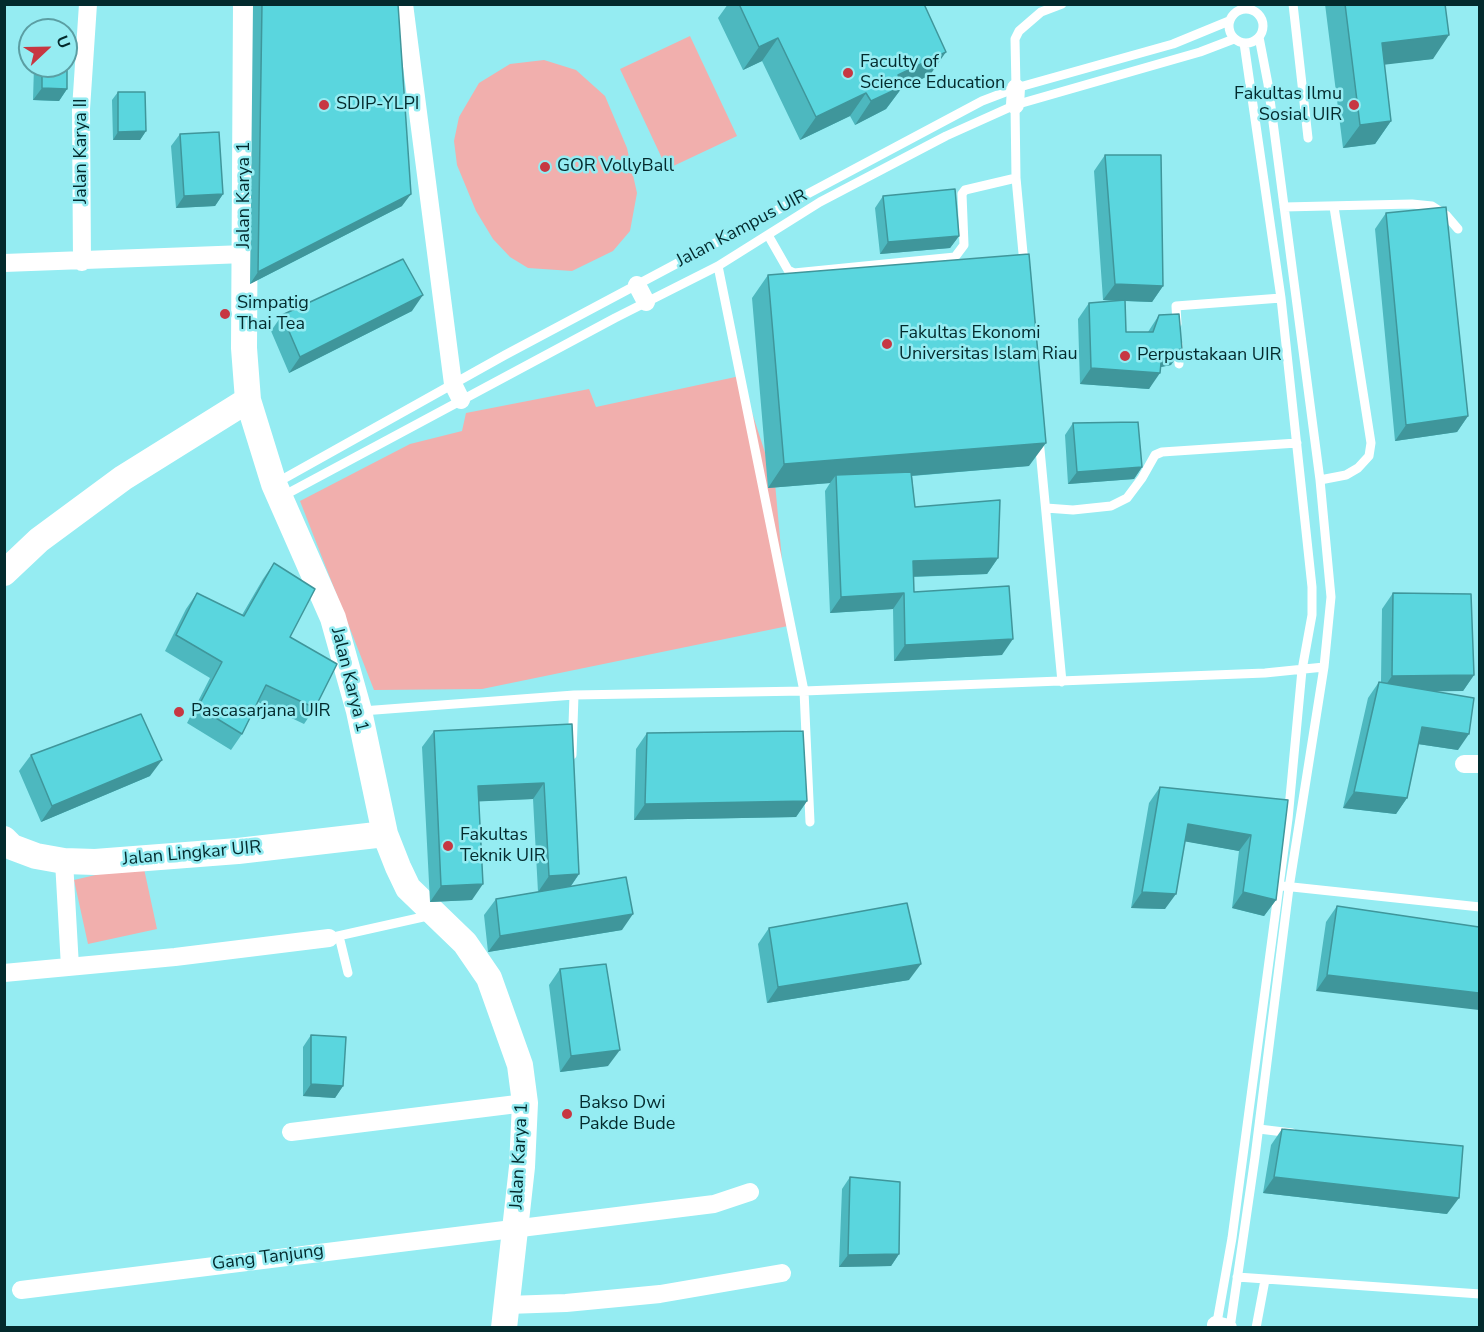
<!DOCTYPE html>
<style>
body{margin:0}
#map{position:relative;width:1484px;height:1332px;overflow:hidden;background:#95ecf2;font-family:"Nunito Sans",sans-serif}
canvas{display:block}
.frame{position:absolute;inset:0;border:6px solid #032a2d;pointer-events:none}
.north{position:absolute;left:18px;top:18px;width:60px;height:60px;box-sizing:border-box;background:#95ecf2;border:2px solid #5b9ea3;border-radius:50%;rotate:68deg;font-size:16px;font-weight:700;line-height:24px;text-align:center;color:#032a2d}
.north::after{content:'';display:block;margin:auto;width:21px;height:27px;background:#c73742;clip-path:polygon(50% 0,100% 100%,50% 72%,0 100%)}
</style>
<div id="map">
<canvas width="1484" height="1332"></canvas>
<div class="frame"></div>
<div class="north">U</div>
</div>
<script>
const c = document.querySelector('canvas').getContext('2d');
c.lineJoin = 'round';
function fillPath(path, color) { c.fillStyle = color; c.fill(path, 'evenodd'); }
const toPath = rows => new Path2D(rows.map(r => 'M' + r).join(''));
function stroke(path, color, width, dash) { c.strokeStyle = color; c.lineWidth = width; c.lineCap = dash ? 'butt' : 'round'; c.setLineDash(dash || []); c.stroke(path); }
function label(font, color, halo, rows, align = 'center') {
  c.font = font + ' "Nunito Sans",sans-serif'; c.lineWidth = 5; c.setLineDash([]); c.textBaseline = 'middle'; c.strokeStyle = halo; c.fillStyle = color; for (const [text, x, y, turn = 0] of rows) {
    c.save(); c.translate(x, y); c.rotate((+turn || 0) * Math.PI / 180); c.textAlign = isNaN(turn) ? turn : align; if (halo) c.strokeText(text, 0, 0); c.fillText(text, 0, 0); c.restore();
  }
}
fillPath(toPath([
 [690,36,737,136,667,169,620,69],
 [544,60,576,70,605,96,627,148,637,193,630,231,613,251,572,271,528,268,510,257,493,239,476,211,457,165,454,141,459,117,479,83,510,64],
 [740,376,775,483,788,626,482,689,374,690,300,501,410,444,462,431,466,413,589,389,596,407],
 [143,864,157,929,88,944,74,880]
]), '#f1afad');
stroke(toPath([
 [1293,4,1308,138],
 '1229 26a17 17 0 1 1 34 0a17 17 0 1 1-34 0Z',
 [1016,88,1015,39,1019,31,1041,12,1062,4],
 [1015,105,1016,178,1024,264],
 [1284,207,1412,204,1432,206,1446,215,1458,229],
 [768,235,788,270,794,273,955,257,964,245,962,194,965,190,1016,178],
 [718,266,804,691,810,822],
 [1177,324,1176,306,1281,298],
 [1178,344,1179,364],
 [1039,439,1062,682],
 [1320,480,1346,475,1358,468,1369,456,1371,443,1334,207],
 [276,483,505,355,982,101,1016,88,1173,44,1229,21],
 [281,497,615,318,718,266,820,202,946,136,1015,105,1200,52,1234,39],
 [1046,508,1073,510,1111,506,1127,498,1142,478,1155,455,1162,452,1297,443],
 [362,711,574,695,804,691,1265,673,1324,667],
 [572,755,574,695],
 [1283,886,1480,907],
 [339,936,348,973],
 [329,938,432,915],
 [1259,1129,1292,1133],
 [1237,1277,1480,1294],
 [1216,1328,1232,1238,1288,819,1302,670,1312,615,1312,587,1281,298,1244,43],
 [1230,1328,1255,1157,1289,888,1324,667,1331,597,1320,480,1268,84,1259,37],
 [1256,1328,1265,1280]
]), '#fff', 9);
stroke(toPath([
 [404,4,453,384,461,400],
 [1015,105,1016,88],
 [82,262,81,109,88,4],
 [4,263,245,254],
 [637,285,646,302],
 [1464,764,1480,764],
 [64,861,70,967],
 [4,973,175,957,329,938],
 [291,1132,525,1103],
 [21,1290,714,1204,750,1192],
 [507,1305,566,1303,660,1294,782,1273],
 [1216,1325,1228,1328]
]), '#fff', 18);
stroke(toPath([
 [246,4,244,348,248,400,274,484,333,618,359,711,385,834,398,867,408,888,465,943,489,978,520,1065,525,1103,522,1167,504,1328],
 [4,573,39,540,123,478,248,400],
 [4,839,12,847,36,856,64,861,95,862,238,851,385,834]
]), '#fff', 26);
fillPath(toPath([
 [253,4,398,4,402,206,250,284],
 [728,4,927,4,924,6,930,75,901,89,886,109,855,125,850,116,800,140,762,61,743,70,718,18],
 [1325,4,1445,4,1433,59,1384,64,1391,121,1375,144,1343,148],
 [34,66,66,66,67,89,59,101,33,100],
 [118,92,146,131,140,140,113,140,112,100],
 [180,134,223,194,215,206,176,208,171,146],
 [1105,155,1163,286,1152,302,1125,301,1126,332,1148,332,1159,315,1171,365,1161,367,1149,389,1080,384,1078,319,1089,303,1120,301,1103,300,1094,171],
 [883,196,959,236,950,248,880,254,875,208],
 [1386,213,1468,416,1457,432,1395,441,1375,229],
 [768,275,1029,466,912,476,915,507,998,558,987,574,913,577,914,592,1002,655,894,661,893,609,830,613,825,491,830,483,768,488,752,298],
 [412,311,289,373,271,331,282,315],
 [1073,423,1142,467,1134,479,1068,484,1065,435],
 [274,563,290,637,315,708,304,724,258,702,242,734,231,750,187,723,210,678,165,651,186,609,197,593,242,615,263,579],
 [1393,593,1474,675,1463,691,1434,691,1458,750,1418,744,1407,798,1396,814,1343,808,1368,698,1379,682,1381,682,1382,609],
 [572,724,579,874,571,886,622,930,488,952,484,915,496,899,538,892,533,799,479,801,472,900,430,902,422,747,434,731],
 [647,733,807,801,796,817,634,820,636,749],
 [31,755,150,776,41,822,19,771],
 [1160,787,1288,800,1276,900,1264,916,1232,908,1239,851,1185,841,1165,909,1131,908,1149,803],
 [1337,906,1479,927,1316,991,1326,922],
 [769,928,909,980,767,1003,758,944],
 [560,969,608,1066,560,1072,549,985],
 [311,1035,343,1086,335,1098,303,1096,303,1047],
 [1282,1129,1447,1214,1263,1193,1271,1145],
 [850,1177,899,1254,891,1266,839,1267,842,1189]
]), '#4db8bf');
fillPath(toPath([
 [1449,35,1433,59,1365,67,1382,43],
 [778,38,762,61,743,70,759,47],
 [946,52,930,75,901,89,886,109,855,125,871,101,898,75],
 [42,88,67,89,59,101,33,100],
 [866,93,850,116,800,140,816,117],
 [1391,121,1375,144,1343,148,1360,125],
 [146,131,140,140,113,140,118,132],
 [223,194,215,206,176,208,184,196],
 [411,194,402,206,250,284,258,272],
 [959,236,950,248,880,254,888,242],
 [1115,284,1163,286,1152,302,1103,300],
 [423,295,412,311,289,373,300,357],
 [1182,349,1171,365,1151,369,1162,353],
 [1091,368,1160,373,1149,389,1080,384],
 [1468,416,1457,432,1395,441,1406,425],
 [1046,443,1029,466,836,482,836,475,830,483,768,488,784,464],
 [1142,467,1134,479,1068,484,1077,472],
 [998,558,987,574,902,577,913,561],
 [904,593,893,609,830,613,841,597],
 [1013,639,1002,655,894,661,905,645],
 [1474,675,1463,691,1381,692,1392,676],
 [1422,727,1469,734,1458,750,1411,743],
 [162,760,150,776,41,822,52,806],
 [544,783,533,799,467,802,478,786],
 [1354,792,1407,798,1396,814,1343,808],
 [807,801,796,817,634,820,645,804],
 [1188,824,1251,835,1239,851,1177,840],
 [579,874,568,890,538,892,549,876],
 [483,884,472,900,430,902,441,886],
 [1142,892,1176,894,1165,909,1131,908],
 [1243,892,1276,900,1264,916,1232,908],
 [633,914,622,930,488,952,500,936],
 [921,964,909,980,767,1003,778,987],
 [1327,975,1479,993,1479,1010,1316,991],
 [620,1050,608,1066,560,1072,571,1056],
 [311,1084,343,1086,335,1098,303,1096],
 [1274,1177,1459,1198,1447,1214,1263,1193],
 [899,1254,891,1266,839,1267,848,1255]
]), '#3f969b');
const building = toPath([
 [262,4,398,4,411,194,258,272,262,4],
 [739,4,924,4,946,52,898,75,903,86,871,101,866,93,816,117,778,38,759,47,739,4],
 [1345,4,1445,4,1449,35,1382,43,1391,121,1360,125,1345,4],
 [66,35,67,35,67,89,42,88,42,66,66,66,66,35],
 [118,92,145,92,146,131,118,132,118,92],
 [219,132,223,194,184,196,180,134,219,132],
 [1105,155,1161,155,1163,286,1115,284,1105,155],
 [955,189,959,236,888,242,883,196,955,189],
 [1446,207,1468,416,1406,425,1386,213,1446,207],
 [1029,254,1046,443,784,464,768,275,1029,254],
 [403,259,423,295,300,357,282,315,403,259],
 [1125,300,1126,332,1153,332,1159,315,1179,314,1182,349,1162,353,1160,373,1091,368,1089,303,1125,300],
 [1138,422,1142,467,1077,472,1073,423,1138,422],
 [911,472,915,507,1000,500,998,558,913,561,914,592,1009,586,1013,639,905,645,904,593,841,597,836,475,911,472],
 [274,563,315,589,290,637,337,664,315,708,266,685,242,734,198,707,222,662,176,635,197,593,244,616,274,563],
 [1393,593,1471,594,1474,675,1392,676,1393,593],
 [1379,682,1474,698,1469,734,1422,727,1407,798,1354,792,1379,682],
 [141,714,162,760,52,806,31,755,141,714],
 [572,724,579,874,549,876,544,783,478,786,483,884,441,886,434,731,572,724],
 [803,731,807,801,645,804,647,733,803,731],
 [1160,787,1288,800,1276,900,1243,892,1251,835,1188,824,1176,894,1142,892,1160,787],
 [626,877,633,914,500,936,496,899,626,877],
 [907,903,921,964,778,987,769,928,907,903],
 [1337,906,1479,927,1479,993,1327,975,1337,906],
 [606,964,620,1050,571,1056,560,969,606,964],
 [311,1035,346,1037,343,1086,311,1084,311,1035],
 [1282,1129,1463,1146,1459,1198,1274,1177,1282,1129],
 [850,1177,900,1182,899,1254,848,1255,850,1177]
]);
fillPath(building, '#5ad6de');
stroke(building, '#3f969b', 1.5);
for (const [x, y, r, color] of [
 [848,73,6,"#c73742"],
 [324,105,6,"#c73742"],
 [1354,105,6,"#c73742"],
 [545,167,6,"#c73742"],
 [225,314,6,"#c73742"],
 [887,344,6,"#c73742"],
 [1125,356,6,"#c73742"],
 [179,712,6,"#c73742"],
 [448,846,6,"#c73742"],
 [567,1114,6,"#c73742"]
]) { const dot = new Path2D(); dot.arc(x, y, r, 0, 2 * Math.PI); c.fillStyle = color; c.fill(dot); stroke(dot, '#95ecf2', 2); }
label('18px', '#032a2d', '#95ecf2', [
 ["Faculty of",860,63],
 ["Science Education",860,84],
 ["Fakultas Ilmu",1342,95,"right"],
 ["Sosial UIR",1342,116,"right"],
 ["SDIP-YLPI",336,105],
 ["GOR VollyBall",557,167],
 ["Simpatig",237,304],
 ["Thai Tea",237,325],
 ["Fakultas Ekonomi",899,334],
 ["Universitas Islam Riau",899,355],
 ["Perpustakaan UIR",1137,356],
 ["Pascasarjana UIR",191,712],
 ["Fakultas",460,836],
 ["Teknik UIR",460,857],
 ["Bakso Dwi",579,1104],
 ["Pakde Bude",579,1125]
], 'left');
label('18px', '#032a2d', '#95ecf2', [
 ["Jalan Karya II",82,151,-90],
 ["Jalan Karya 1",245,195,-90],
 ["Jalan Kampus UIR",742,229,-28],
 ["Jalan Karya 1",349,680,76],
 ["Jalan Lingkar UIR",192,854,-5],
 ["Jalan Karya 1",520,1156,-87],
 ["Gang Tanjung",268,1258,-7]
]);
</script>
